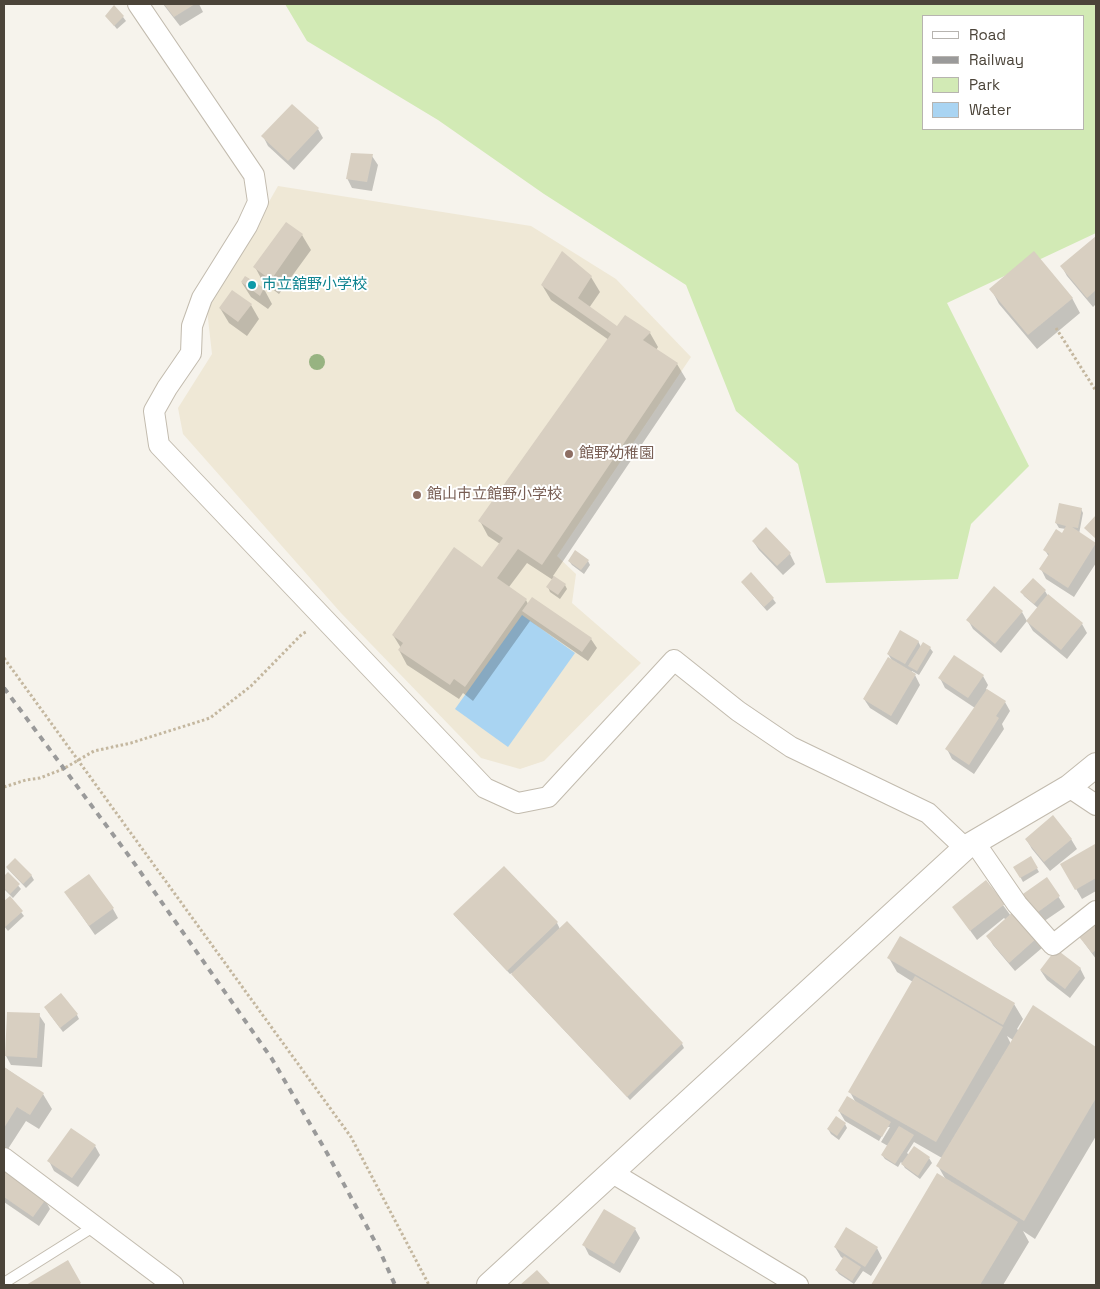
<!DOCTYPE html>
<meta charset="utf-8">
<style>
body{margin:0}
#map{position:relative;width:1100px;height:1289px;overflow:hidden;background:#f6f3ec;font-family:"Space Grotesk",sans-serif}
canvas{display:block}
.frame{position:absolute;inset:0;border:5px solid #4b4439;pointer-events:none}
.legend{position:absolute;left:922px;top:15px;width:162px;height:115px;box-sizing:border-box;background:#fff;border:1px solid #b7b4b0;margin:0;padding:6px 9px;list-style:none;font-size:15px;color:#4b4439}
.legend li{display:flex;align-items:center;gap:10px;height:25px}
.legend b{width:25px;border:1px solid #b7b4b0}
</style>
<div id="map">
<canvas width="1100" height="1289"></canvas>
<div class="frame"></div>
<ul class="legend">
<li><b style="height:6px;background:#fff"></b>Road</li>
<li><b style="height:6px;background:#9a9a9a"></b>Railway</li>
<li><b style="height:14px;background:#d2eab5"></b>Park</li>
<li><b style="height:14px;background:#a9d4f2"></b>Water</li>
</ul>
</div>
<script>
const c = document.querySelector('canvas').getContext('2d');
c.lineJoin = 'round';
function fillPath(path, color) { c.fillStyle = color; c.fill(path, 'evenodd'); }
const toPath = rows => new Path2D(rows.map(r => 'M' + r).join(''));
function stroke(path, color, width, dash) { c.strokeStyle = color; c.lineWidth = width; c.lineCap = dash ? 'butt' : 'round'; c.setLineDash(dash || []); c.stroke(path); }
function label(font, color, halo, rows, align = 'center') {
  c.font = font + ' "Space Grotesk","Noto Sans JP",sans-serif'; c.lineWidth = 4; c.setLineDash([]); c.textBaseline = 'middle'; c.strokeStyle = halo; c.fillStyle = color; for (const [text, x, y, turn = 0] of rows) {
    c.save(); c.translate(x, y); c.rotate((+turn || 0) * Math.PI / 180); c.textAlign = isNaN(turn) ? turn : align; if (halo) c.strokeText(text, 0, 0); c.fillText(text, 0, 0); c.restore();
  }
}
fillPath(toPath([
 [278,186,531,226,616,279,691,357,557,556,576,574,572,603,641,663,544,761,520,769,481,758,341,613,183,434,178,408,212,354,207,310]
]), '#efe8d6');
fillPath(toPath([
 [285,4,1096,4,1096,233,947,303,1029,466,971,524,958,579,826,583,798,464,736,411,686,285,544,194,438,120,307,41],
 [924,16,1084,16,1084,129,924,129]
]), '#d2eab5');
fillPath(toPath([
 [522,615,575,653,508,747,455,709]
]), '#a9d4f2');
fillPath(toPath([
 [163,4,199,4,203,12,180,26],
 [106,16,123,17,126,21,117,29],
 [318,129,323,138,294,170,268,146,263,136],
 [372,156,378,165,372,191,352,188,347,178],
 [302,235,311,250,279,294,263,282,255,267],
 [1096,238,1096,304,1093,307,1067,276,1062,267],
 [246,277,264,289,272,304,268,309,251,297,242,283],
 [591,277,600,292,589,308,618,328,650,333,658,347,656,350,677,364,686,379,553,576,565,585,567,589,560,599,550,592,548,587,553,580,527,563,509,587,526,600,528,604,591,639,597,648,588,661,530,621,473,701,463,693,459,699,407,665,399,650,401,648,393,635,482,569,500,544,488,536,480,521,609,340,551,300,542,285],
 [991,289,1072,298,1080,313,1037,349,999,304],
 [251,305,259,319,247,336,229,323,220,308],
 [1081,509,1083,513,1079,534,1096,545,1096,563,1074,597,1046,579,1041,569,1049,557,1045,550,1063,534,1066,529,1059,528,1056,523],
 [753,541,790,554,795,564,783,575,759,550],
 [569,561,588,561,590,565,584,574,572,565],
 [1033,580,1045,591,1048,596,1082,624,1087,633,1067,659,1033,631,1027,621,1001,653,973,629,968,620,1022,612,1027,621,1038,608,1024,596,1022,592],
 [745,586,773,599,776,603,767,611],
 [918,641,921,647,930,648,933,652,919,675,912,671,911,673,915,675,920,685,897,725,870,708,864,699,893,662,888,654],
 [983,676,988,685,986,689,1005,702,1010,711,1002,724,1004,729,974,774,952,759,947,749,975,708,945,688,940,678],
 [1026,839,1071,839,1077,849,1050,871,1032,849],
 [1095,846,1096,848,1096,891,1082,899,1062,865],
 [1031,858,1039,872,1023,882,1015,867],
 [7,868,31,875,34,880,26,888],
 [8,874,21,889,13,898,4,889,4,878],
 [1047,879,1065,907,1040,924,1027,906],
 [986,882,1011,916,1036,939,1042,948,1015,971,993,945,988,936,1006,920,1004,918,977,940,953,907],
 [66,893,113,909,118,918,95,935],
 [10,898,24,916,8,931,4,926,4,903],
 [454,915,557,923,560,929,682,1044,684,1048,630,1100,515,978,512,973,510,974],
 [1096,917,1096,959,1077,933],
 [900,938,1014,1004,1023,1019,1017,1029,1019,1031,1033,1007,1096,1049,1096,1136,1035,1239,1023,1231,1029,1242,1003,1285,872,1285,938,1175,946,1180,938,1166,942,1158,914,1142,907,1153,909,1155,914,1147,929,1158,932,1163,920,1179,905,1168,901,1162,898,1167,885,1159,882,1155,888,1146,881,1142,890,1127,887,1127,879,1141,845,1121,839,1111,856,1103,850,1092,913,982,897,972,889,958],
 [1007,1036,1013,1040,1011,1044],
 [1080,968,1085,978,1070,998,1047,980,1041,971],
 [48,1012,77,1015,79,1019,63,1032],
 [39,1015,45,1024,42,1067,11,1065,6,1056],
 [4,1067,43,1094,52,1109,39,1129,26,1121,6,1152,4,1151],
 [845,1124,847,1128,839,1140,831,1134,828,1129],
 [95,1146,100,1155,78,1187,54,1171,49,1161],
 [4,1171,45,1200,50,1209,39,1226,4,1202],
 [635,1229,640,1238,620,1273,589,1255,584,1245],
 [835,1247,877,1248,882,1258,871,1276,863,1271,854,1284,839,1274,836,1270,844,1259,841,1257],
 [67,1262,81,1285,28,1285]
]), '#0003');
fillPath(toPath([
 [164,4,195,4,174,17],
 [114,5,124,16,114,26,105,16],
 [292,104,319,128,288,161,261,136],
 [351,153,373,154,367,182,346,179],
 [286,222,303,234,271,280,253,267],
 [1096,236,1096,290,1087,298,1060,266],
 [562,251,592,276,578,298,617,326,625,315,651,332,643,340,678,363,542,565,518,549,497,578,527,599,465,687,454,679,450,685,398,650,403,643,392,635,454,547,482,567,503,538,478,521,611,334,541,285],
 [1034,251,1073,298,1028,335,989,289],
 [245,276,264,288,260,296,241,282],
 [232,290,252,304,238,322,219,308],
 [1059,503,1082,508,1078,528,1072,527,1096,543,1068,588,1039,569,1049,554,1043,550,1056,529,1062,533,1066,526,1055,523],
 [1096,515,1096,539,1084,528],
 [766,527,791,553,777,566,752,541],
 [575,550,589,560,581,570,568,561],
 [751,572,774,598,764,607,741,582],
 [554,576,566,584,558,595,546,587],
 [1033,578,1046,590,1034,604,1020,592],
 [994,586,1023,611,995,644,966,620],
 [1048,594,1083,623,1061,650,1026,621],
 [532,597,592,638,582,652,522,611],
 [900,630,919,641,905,664,887,654],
 [923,642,931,647,917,671,908,666],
 [954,655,984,675,968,698,938,678],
 [888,657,916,674,891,716,863,699],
 [987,689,1006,701,996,716,999,718,969,765,945,749],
 [1053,815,1072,839,1044,862,1025,839],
 [1095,844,1096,878,1075,890,1060,864],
 [1031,856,1038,868,1020,878,1013,867],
 [15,858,32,875,23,884,6,867],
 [504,866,558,922,507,971,453,914],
 [8,872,20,884,10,894,4,888,4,876],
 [89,874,114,908,89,926,64,892],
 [1047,877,1060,896,1034,915,1020,896],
 [986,880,1005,904,970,931,952,907],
 [10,896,23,911,5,927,4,901],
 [1014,911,1037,938,1009,963,986,936],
 [1096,916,1096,950,1092,953,1076,933],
 [567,921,683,1043,627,1097,511,974],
 [900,936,1015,1003,1003,1025,887,958],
 [1056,949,1081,968,1065,989,1040,970],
 [915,976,1003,1027,936,1142,848,1092],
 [61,993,78,1014,60,1028,44,1007],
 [1033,1005,1096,1047,1096,1098,1024,1221,936,1166],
 [7,1012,40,1013,37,1058,5,1056],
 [4,1067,44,1093,30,1115,17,1107,4,1128],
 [847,1096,891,1122,882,1137,838,1111],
 [836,1116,846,1123,837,1136,827,1129],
 [899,1126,914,1135,895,1164,881,1155],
 [71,1128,96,1145,72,1178,47,1161],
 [914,1146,930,1157,918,1176,901,1164],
 [4,1170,46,1199,33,1217,4,1197],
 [937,1173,1018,1222,980,1285,871,1285],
 [604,1209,636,1228,614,1264,582,1245],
 [846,1227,878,1247,865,1267,834,1247],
 [844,1256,861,1267,852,1281,835,1270],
 [68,1260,81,1283,77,1285,26,1285],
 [537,1270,551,1285,520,1285]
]), '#d8cfc1');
const service = toPath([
 [4,1283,93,1227]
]);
const minor = toPath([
 [138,4,254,175,258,202,247,226,202,298,192,326,191,353,167,388,154,411,159,445,485,788,518,803,548,797,674,660,738,711,791,747,928,813,965,848],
 [1069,787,1096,805],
 [975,843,1017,904,1053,945,1096,911],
 [4,1158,173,1285],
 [611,1172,798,1285]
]);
const tertiary = toPath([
 [489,1285,965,848,1069,787,1096,765]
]);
stroke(service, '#c2bbae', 12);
stroke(minor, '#c2bbae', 22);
stroke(tertiary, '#c2bbae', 26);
stroke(toPath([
 [1056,328,1096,391],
 [4,658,351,1137,429,1285],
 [4,787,26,780,40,778,63,769,94,751,131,743,210,718,251,686,302,634,306,632]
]), '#c4b79f', 3, [2.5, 2.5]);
stroke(service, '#fff', 10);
stroke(minor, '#fff', 20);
stroke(tertiary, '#fff', 24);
stroke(toPath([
 [4,688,132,860,272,1059,327,1153,379,1249,395,1285]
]), '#9a9a9a', 4, [6, 6]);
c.fillStyle = '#97b381';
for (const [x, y] of [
 [317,362]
]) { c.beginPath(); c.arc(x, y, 8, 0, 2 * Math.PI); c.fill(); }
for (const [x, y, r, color] of [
 [252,285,5,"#0f9aa8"],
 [569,454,5,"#8d6e63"],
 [417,495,5,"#8d6e63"]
]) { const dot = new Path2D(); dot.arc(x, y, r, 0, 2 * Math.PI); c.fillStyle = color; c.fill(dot); stroke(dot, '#fff', 2); }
label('15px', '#0d838f', '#fff', [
 ["市立舘野小学校",262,285]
], 'left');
label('15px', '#785e54', '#fff', [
 ["館野幼稚園",579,454],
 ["館山市立館野小学校",427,495]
], 'left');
</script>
